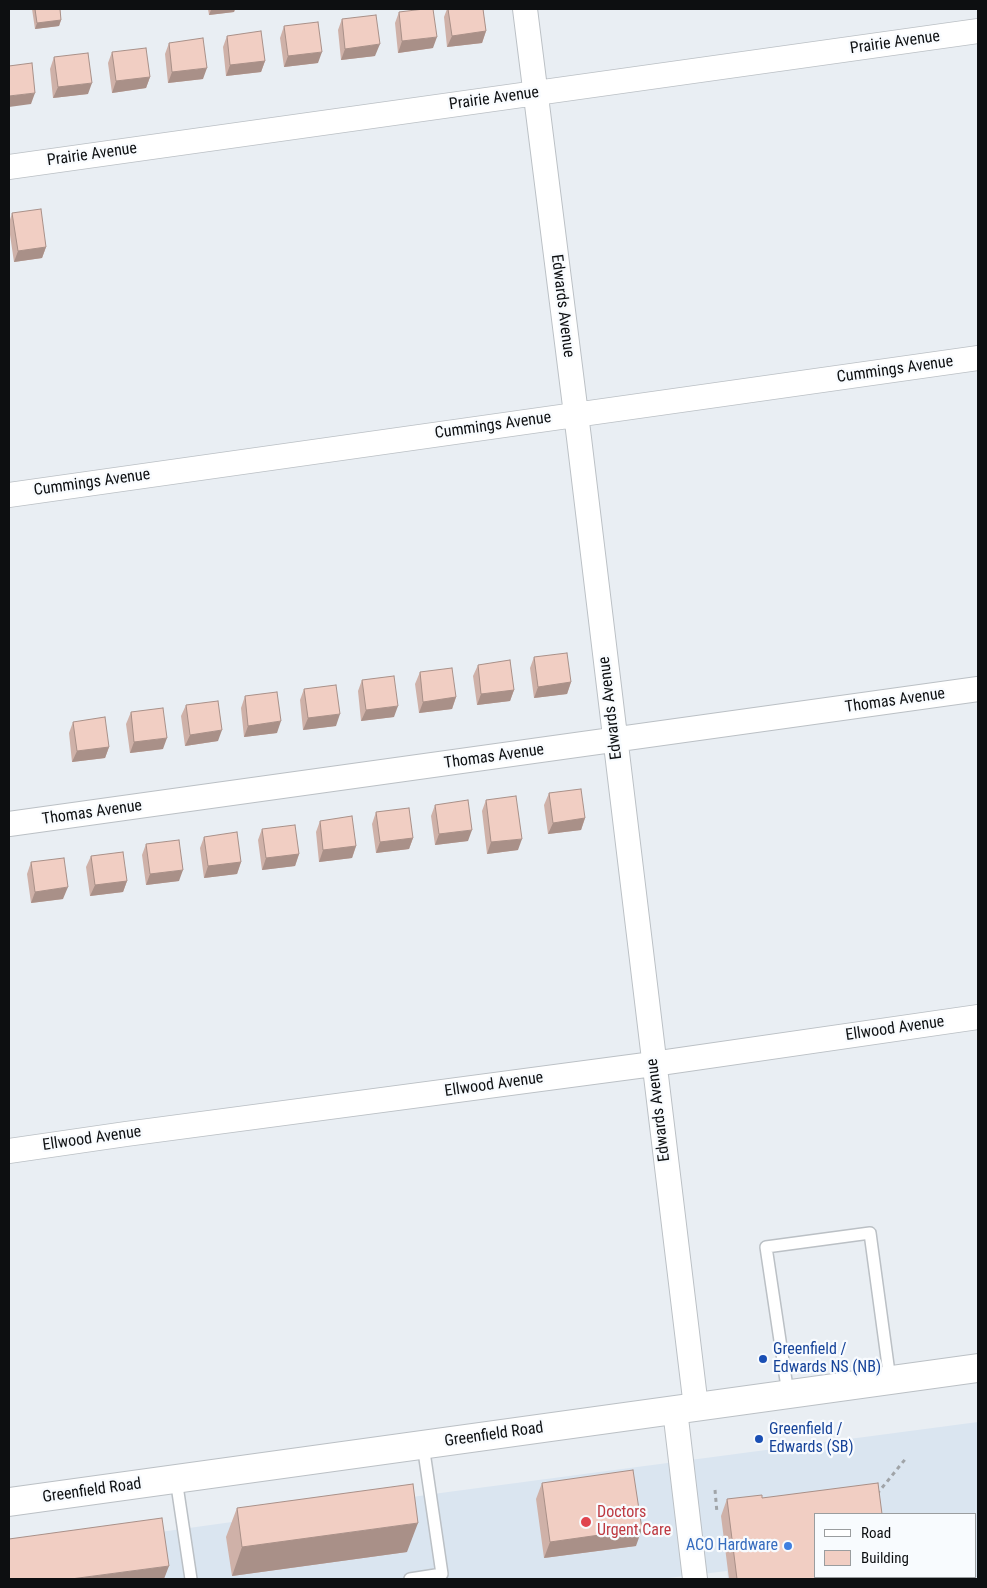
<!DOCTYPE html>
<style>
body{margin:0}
#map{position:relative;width:987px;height:1588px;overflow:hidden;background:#e9eef3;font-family:"Roboto Condensed",sans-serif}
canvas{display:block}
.frame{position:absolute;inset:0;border:10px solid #0d0f11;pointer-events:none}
.legend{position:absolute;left:814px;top:1513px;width:162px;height:65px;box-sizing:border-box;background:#f8fbfe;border:1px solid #9a9d9f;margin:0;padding:6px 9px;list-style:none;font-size:15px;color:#0d0f11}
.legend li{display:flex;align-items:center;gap:10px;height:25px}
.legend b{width:25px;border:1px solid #9a9d9f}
</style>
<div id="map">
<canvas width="987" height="1588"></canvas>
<div class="frame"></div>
<ul class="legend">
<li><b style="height:6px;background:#fff"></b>Road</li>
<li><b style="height:14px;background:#f1cec3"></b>Building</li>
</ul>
</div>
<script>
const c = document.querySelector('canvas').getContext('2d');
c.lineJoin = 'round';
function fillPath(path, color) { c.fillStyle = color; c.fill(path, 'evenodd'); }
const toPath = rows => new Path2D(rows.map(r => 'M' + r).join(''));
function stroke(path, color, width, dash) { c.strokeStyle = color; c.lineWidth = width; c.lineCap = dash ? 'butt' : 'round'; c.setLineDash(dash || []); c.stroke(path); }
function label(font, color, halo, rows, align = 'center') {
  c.font = font + ' "Roboto Condensed",sans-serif'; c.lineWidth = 4.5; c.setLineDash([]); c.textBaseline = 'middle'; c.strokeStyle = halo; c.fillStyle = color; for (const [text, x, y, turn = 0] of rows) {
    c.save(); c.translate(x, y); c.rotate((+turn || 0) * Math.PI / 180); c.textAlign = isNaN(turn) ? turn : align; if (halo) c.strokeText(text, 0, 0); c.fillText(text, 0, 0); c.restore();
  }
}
fillPath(toPath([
 [978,1422,978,1579,728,1579,727,1571,660,1579,9,1579,9,1553,448,1492],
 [816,1514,976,1514,976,1577,816,1577]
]), '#dae5f0');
const service = toPath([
 [788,1394,766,1247,870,1233,890,1380],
 [176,1479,191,1579],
 [410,1579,442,1574,423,1445]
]);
const minor = toPath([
 [525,9,579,438,696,1407],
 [9,167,978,31],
 [9,495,978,358],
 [9,824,978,689],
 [9,1151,126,1134,653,1064,978,1017],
 [675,1410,695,1579]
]);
const secondary = toPath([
 [9,1502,978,1368]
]);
stroke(service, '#bbc0c5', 14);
stroke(minor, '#bbc0c5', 26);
stroke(secondary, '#bbc0c5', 30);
stroke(toPath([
 [715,1490,717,1513],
 [877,1494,907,1457]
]), '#a0a4a8', 3, [4, 4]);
stroke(service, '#fff', 11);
stroke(minor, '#fff', 24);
stroke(secondary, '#fff', 28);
fillPath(toPath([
 [32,9,60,9,61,20,59,26,35,29],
 [208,9,235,9,234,12,209,15],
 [447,9,483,9,486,31,482,43,447,47,444,17],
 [399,12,433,48,398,53,395,23],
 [342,19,375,56,341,60,338,30],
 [284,26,318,63,284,67,280,38],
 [227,36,265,61,261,72,226,76,223,47],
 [169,43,203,79,168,83,165,54],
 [112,52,150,77,146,88,112,93,108,63],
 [54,57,88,94,53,98,50,69],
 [12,213,46,247,42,258,14,262,9,228,9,223],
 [534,657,571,682,567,694,534,698,530,668],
 [478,665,514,690,510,701,477,705,473,676],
 [420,672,456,697,452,709,419,713,415,684],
 [362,680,394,717,361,721,358,691],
 [304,689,336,726,303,730,300,700],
 [245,696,277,733,244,737,241,708],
 [186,705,218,741,185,746,181,716],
 [131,712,163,749,130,753,126,724],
 [73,722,109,747,105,758,72,762,69,733],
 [549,793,585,818,581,830,548,834,544,805],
 [486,800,518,850,487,854,482,811],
 [435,805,468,841,435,845,431,816],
 [376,812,413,838,409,849,376,853,372,824],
 [320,821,356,846,352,858,319,862,316,832],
 [262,829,299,854,295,866,262,870,258,840],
 [204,837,241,862,237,874,204,878,200,848],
 [146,844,179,881,146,885,142,855],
 [91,856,127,881,123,892,90,896,86,867],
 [31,862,63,899,31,903,27,874],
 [542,1483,636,1546,544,1558,536,1499],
 [762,1498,890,1579,729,1579,721,1516,727,1499],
 [237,1508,407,1552,232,1576,226,1537]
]), '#cfb1a8');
fillPath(toPath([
 [217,9,235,9,234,12,209,15,211,10],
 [61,20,59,26,35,29,37,23],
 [486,31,482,43,447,47,452,36],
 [437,37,433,48,398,53,402,41],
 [380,44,375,56,341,60,345,49],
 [322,52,318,63,284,67,288,56],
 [265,61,261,72,226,76,230,65],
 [207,68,203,79,168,83,172,72],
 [150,77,146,88,112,93,116,81],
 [92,83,88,94,53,98,58,87],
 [35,93,31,104,9,107,9,96],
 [46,247,42,258,14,262,18,251],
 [571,682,567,694,534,698,538,687],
 [514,690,510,701,477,705,481,694],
 [456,697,452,709,419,713,423,702],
 [398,706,394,717,361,721,366,710],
 [340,714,336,726,303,730,308,718],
 [281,721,277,733,244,737,248,726],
 [222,730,218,741,185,746,190,735],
 [167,738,163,749,130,753,134,742],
 [109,747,105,758,72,762,77,751],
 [585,818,581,830,548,834,553,823],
 [472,830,468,841,435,845,439,834],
 [413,838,409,849,376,853,380,842],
 [522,839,518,850,487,854,491,842],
 [356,846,352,858,319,862,323,850],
 [299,854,295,866,262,870,266,858],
 [241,862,237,874,204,878,208,866],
 [183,870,179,881,146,885,150,874],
 [127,881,123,892,90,896,95,885],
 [68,887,63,899,31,903,35,892],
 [418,1523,407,1552,232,1576,242,1547],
 [642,1529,636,1546,544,1558,550,1542],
 [169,1566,164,1579,71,1579]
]), '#a99088');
const building = toPath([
 [35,9,60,9,61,20,37,23,35,9],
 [424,9,433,9,437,37,402,41,399,12,424,9],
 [448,9,483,9,486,31,452,36,448,9],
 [376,15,380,44,345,49,342,19,376,15],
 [318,22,322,52,288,56,284,26,318,22],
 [261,31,265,61,230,65,227,36,261,31],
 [203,38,207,68,172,72,169,43,203,38],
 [146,48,150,77,116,81,112,52,146,48],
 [88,53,92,83,58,87,54,57,88,53],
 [32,63,35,93,9,96,9,66,32,63],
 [41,209,46,247,18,251,12,213,41,209],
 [567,653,571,682,538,687,534,657,567,653],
 [510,660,514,690,481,694,478,665,510,660],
 [452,668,456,697,423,702,420,672,452,668],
 [394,676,398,706,366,710,362,680,394,676],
 [336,685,340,714,308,718,304,689,336,685],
 [277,692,281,721,248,726,245,696,277,692],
 [218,701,222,730,190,735,186,705,218,701],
 [163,708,167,738,134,742,131,712,163,708],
 [105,717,109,747,77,751,73,722,105,717],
 [581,789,585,818,553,823,549,793,581,789],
 [516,796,522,839,491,842,486,800,516,796],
 [468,800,472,830,439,834,435,805,468,800],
 [409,808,413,838,380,842,376,812,409,808],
 [352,816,356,846,323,850,320,821,352,816],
 [295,825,299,854,266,858,262,829,295,825],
 [237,832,241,862,208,866,204,837,237,832],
 [179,840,183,870,150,874,146,844,179,840],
 [123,852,127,881,95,885,91,856,123,852],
 [64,858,68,887,35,892,31,862,64,858],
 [633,1470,642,1529,550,1542,542,1483,633,1470],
 [878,1483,882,1514,816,1514,816,1577,890,1577,890,1579,737,1579,727,1499,762,1495,762,1498,878,1483],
 [413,1484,418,1523,242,1547,237,1508,413,1484],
 [162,1518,169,1566,71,1579,9,1579,9,1539,162,1518]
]);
fillPath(building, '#f1cec3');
stroke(building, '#a99088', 1);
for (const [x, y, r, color] of [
 [763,1359,5,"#1a4fb4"],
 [759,1439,5,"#1a4fb4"],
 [586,1522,6,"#e0444e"],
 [788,1546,5,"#3f7fe0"]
]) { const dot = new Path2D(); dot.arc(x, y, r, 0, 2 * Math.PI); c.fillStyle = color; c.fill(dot); stroke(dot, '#f8fbfe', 2); }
label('16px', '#0d0f11', '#f8fbfe', [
 ["Prairie Avenue",895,43,-8],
 ["Prairie Avenue",494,99,-8],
 ["Prairie Avenue",92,155,-8],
 ["Edwards Avenue",562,306,83],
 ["Cummings Avenue",895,370,-8],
 ["Cummings Avenue",493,426,-8],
 ["Cummings Avenue",92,483,-8],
 ["Thomas Avenue",895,701,-8],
 ["Edwards Avenue",611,708,-97],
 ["Thomas Avenue",494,757,-8],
 ["Thomas Avenue",92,813,-8],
 ["Ellwood Avenue",895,1029,-8],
 ["Ellwood Avenue",494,1085,-8],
 ["Edwards Avenue",659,1110,-97],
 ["Ellwood Avenue",92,1139,-8],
 ["Greenfield Road",494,1435,-8],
 ["Greenfield Road",92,1491,-8]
]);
label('16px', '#164399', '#f8fbfe', [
 ["Greenfield /",773,1350],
 ["Edwards NS (NB)",773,1368],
 ["Greenfield /",769,1430],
 ["Edwards (SB)",769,1448]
], 'left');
label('16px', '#be3a42', '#f8fbfe', [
 ["Doctors",597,1513],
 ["Urgent Care",597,1531]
], 'left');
label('16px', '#366cbe', '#f8fbfe', [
 ["ACO Hardware",778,1546]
], 'right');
</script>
